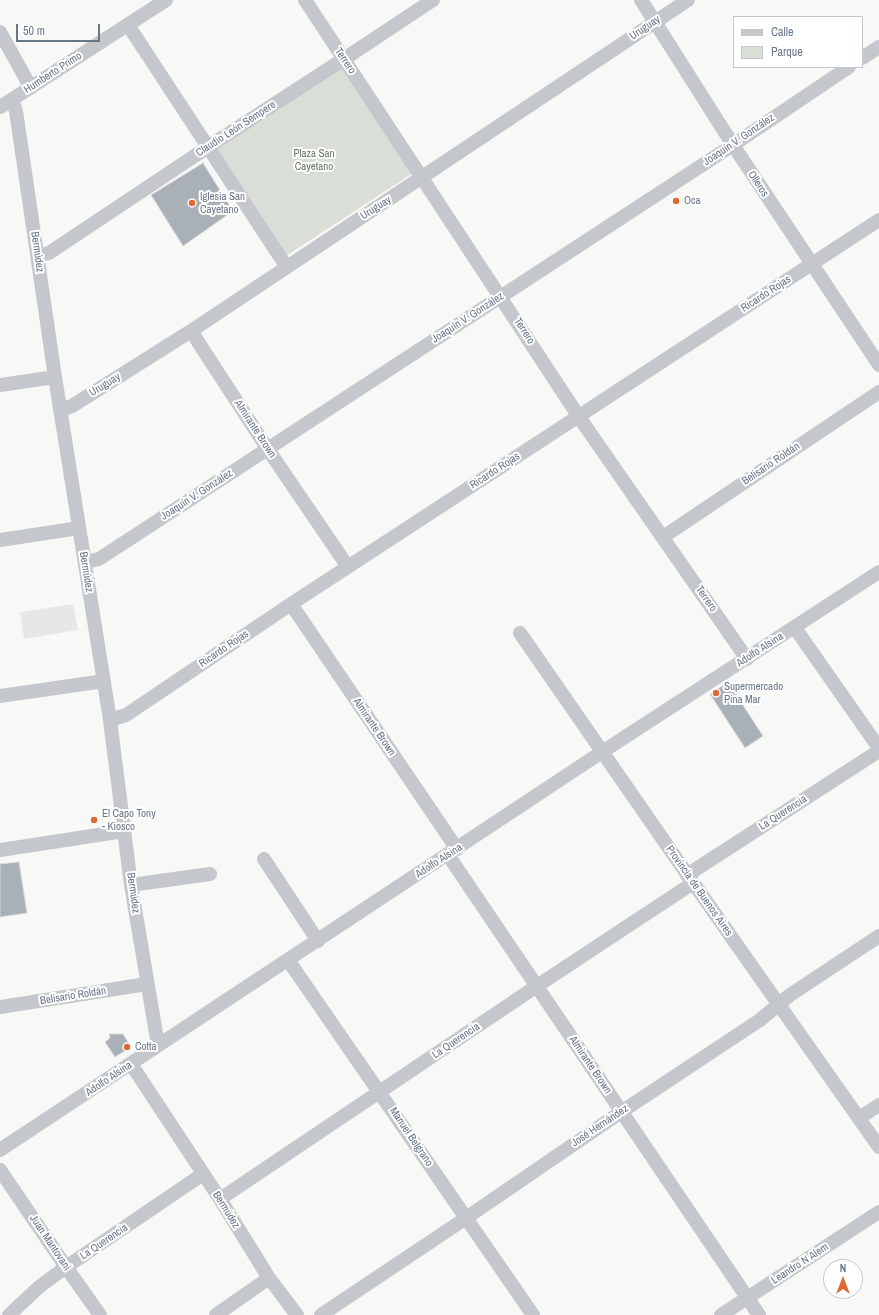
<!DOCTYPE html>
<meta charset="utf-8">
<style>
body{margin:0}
#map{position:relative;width:879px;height:1315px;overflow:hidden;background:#f8f8f6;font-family:"Archivo Narrow",sans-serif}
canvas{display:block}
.legend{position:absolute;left:733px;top:16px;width:130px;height:52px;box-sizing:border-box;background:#fff;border:1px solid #c3c8cf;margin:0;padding:5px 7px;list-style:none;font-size:12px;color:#697686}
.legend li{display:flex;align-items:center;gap:8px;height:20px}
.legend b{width:20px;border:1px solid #c3c8cf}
.north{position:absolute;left:823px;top:1259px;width:40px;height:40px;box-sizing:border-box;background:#fff;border:1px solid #c3c8cf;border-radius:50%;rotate:0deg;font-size:11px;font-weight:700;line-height:16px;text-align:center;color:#697686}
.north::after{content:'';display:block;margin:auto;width:14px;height:18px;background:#dc6b33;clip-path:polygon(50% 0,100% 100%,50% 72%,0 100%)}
.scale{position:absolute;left:16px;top:24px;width:84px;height:18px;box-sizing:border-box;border:2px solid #697686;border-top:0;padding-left:5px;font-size:12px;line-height:14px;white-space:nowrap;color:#697686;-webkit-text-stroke:3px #fff;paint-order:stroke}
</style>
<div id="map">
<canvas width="879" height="1315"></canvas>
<ul class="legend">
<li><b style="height:5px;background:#c4c7cb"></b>Calle</li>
<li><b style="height:11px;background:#d9dfd7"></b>Parque</li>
</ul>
<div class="north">N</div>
<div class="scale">50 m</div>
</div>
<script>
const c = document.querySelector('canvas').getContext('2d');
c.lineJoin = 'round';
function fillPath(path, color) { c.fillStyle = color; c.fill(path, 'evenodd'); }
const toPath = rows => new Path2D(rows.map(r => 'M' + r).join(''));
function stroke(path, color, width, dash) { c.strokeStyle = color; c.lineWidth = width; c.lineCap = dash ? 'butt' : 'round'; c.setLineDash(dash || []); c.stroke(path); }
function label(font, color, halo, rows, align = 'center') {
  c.font = font + ' "Archivo Narrow",sans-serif'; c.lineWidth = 4; c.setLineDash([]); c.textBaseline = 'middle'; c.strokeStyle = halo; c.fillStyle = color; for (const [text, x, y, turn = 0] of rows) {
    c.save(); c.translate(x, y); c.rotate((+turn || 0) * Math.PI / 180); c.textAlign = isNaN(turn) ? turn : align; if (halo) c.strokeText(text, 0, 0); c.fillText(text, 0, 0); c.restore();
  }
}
fillPath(toPath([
 [73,604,78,630,24,639,20,612]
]), '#e6e7e7');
fillPath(toPath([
 [341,65,413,173,286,256,214,147]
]), '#d9dfd7');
const building = toPath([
 [203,163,233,211,183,246,151,195,203,163],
 [728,682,763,736,745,748,710,694,728,682],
 [19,862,27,913,0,917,0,864,19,862],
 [109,1034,123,1034,131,1047,115,1057,105,1042,110,1038,109,1034]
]);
fillPath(building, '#a9b0b7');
stroke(building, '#dadad8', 1);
stroke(toPath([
 [305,0,579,417,747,659],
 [641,0,733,145,879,365],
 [128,25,286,266],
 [0,32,31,88],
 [862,58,879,47],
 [12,100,16,111,55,377,110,720,131,885,158,1045],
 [0,107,166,0],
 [38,256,49,253,208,147,344,59,433,0],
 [191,331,267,448,348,567],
 [0,385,55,377],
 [60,410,72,406,191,331,688,0],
 [663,537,879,392],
 [0,540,79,528],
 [85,562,99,559,733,145,849,67],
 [291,604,457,849],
 [795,628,879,748],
 [520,633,680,864,879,1147],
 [0,696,104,681],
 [110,720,126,715,291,604,879,220],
 [0,850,124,831],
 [448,855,759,1315],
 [264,859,318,941],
 [687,875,879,751],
 [131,885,210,874],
 [288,960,533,1315],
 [0,1007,147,984],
 [131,1064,220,1199,269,1278,297,1315],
 [859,1118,879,1105],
 [0,1150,602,752,879,572],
 [0,1170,66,1267,100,1315],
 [220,1199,537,986,693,883],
 [9,1315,39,1287,66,1267,203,1174],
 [216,1315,269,1278],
 [321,1315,466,1218,621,1112,760,1020,790,995,879,936],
 [721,1315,879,1212]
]), '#c4c7cb', 14);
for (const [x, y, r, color] of [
 [676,201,4,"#dc6b33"],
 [192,203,4,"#dc6b33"],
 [716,693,4,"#dc6b33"],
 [94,820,4,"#dc6b33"],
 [127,1047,4,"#dc6b33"]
]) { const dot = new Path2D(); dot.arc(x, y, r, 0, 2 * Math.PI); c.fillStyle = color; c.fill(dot); stroke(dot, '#fff', 1.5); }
label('11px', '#697686', '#fff', [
 ["Uruguay",645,28,-34],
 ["Terrero",345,61,56],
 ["Humberto Primo",53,73,-33],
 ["Claudio León Sempere",236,129,-33],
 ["Joaquín V. González",739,140,-34],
 ["Olleros",758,184,57],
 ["Uruguay",376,208,-33],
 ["Bermúdez",37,252,82],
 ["Ricardo Rojas",766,294,-33],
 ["Joaquín V. González",468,318,-33],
 ["Terrero",524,331,57],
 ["Uruguay",105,385,-32],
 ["Almirante Brown",255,429,57],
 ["Belisario Roldán",771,464,-34],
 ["Ricardo Rojas",495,471,-33],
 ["Joaquín V. González",197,495,-33],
 ["Bermúdez",86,572,81],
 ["Terrero",706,599,55],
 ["Ricardo Rojas",224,649,-34],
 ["Adolfo Alsina",760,650,-33],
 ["Almirante Brown",374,727,56],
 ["La Querencia",783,813,-33],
 ["Adolfo Alsina",439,861,-33],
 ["Provincia de Buenos Aires",699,891,55],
 ["Bermúdez",133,893,82],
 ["Belisario Roldán",73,996,-9],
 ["La Querencia",456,1041,-34],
 ["Almirante Brown",590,1065,56],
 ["Adolfo Alsina",109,1079,-34],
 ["José Hernández",600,1126,-34],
 ["Manuel Belgrano",411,1137,56],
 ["Bermúdez",226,1210,58],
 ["La Querencia",104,1242,-34],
 ["Juan Mantovani",50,1243,56],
 ["Leandro N Alem",800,1264,-33]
]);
label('11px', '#667863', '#fff', [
 ["Plaza San",314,154],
 ["Cayetano",314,167]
]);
label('11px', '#697686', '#fff', [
 ["Iglesia San",200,197],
 ["Cayetano",200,210],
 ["Oca",684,201],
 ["Supermercado",724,687],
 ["Pina Mar",724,700],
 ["El Capo Tony",102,814],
 ["- Kiosco",102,827],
 ["Cotta",135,1047]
], 'left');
</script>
